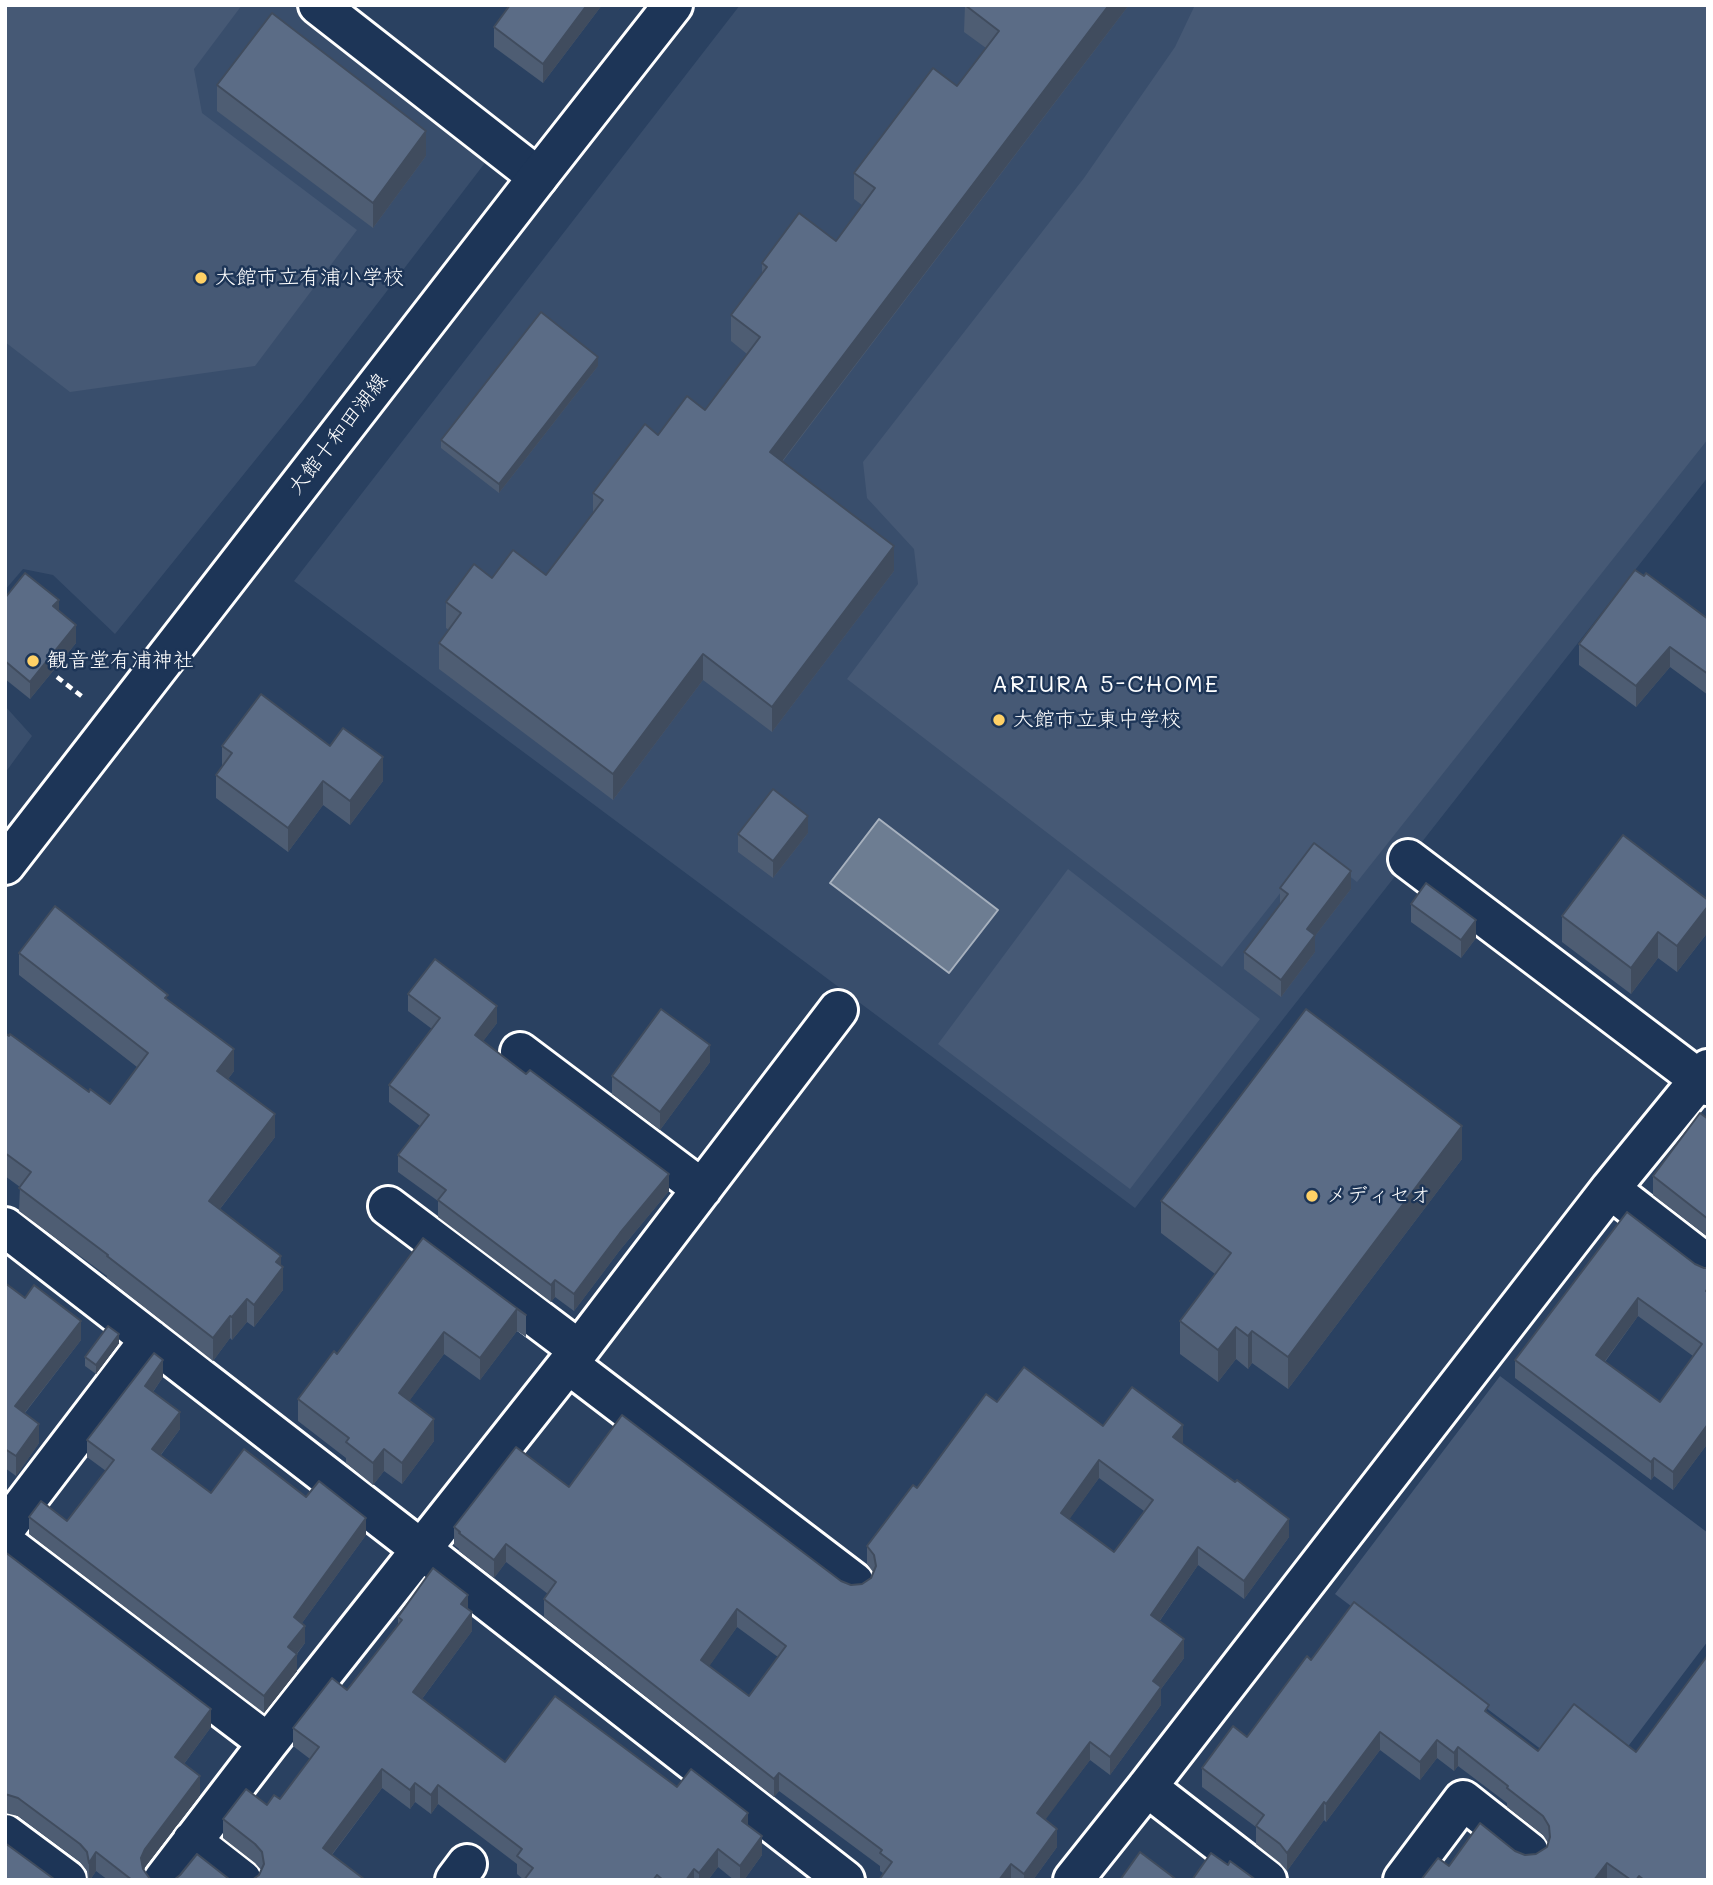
<!DOCTYPE html>
<meta charset="utf-8">
<style>
body{margin:0}
#map{position:relative;width:1713px;height:1885px;overflow:hidden;background:#2a4161;font-family:Mali,sans-serif}
canvas{display:block}
.frame{position:absolute;inset:0;border:7px solid #fff;pointer-events:none}
</style>
<div id="map">
<canvas width="1713" height="1885"></canvas>
<div class="frame"></div>
</div>
<script>
const c = document.querySelector('canvas').getContext('2d');
c.lineJoin = 'round';
function fillPath(path, color) { c.fillStyle = color; c.fill(path, 'evenodd'); }
const toPath = rows => new Path2D(rows.map(r => 'M' + r).join(''));
function stroke(path, color, width, dash) { c.strokeStyle = color; c.lineWidth = width; c.lineCap = dash ? 'butt' : 'round'; c.setLineDash(dash || []); c.stroke(path); }
function label(font, color, halo, rows, align = 'center') {
  c.font = font + ' Mali,"Klee One",sans-serif'; c.lineWidth = 5; c.setLineDash([]); c.textBaseline = 'middle'; c.strokeStyle = halo; c.fillStyle = color; for (const [text, x, y, turn = 0] of rows) {
    c.save(); c.translate(x, y); c.rotate((+turn || 0) * Math.PI / 180); c.textAlign = isNaN(turn) ? turn : align; if (halo) c.strokeText(text, 0, 0); c.fillText(text, 0, 0); c.restore();
  }
}
fillPath(toPath([
 [5,5,299,5,491,155,302,402,115,634,53,575,23,569,5,590],
 [740,5,1708,5,1708,477,1135,1208,294,581],
 [5,706,32,736,5,773]
]), '#394e6c');
fillPath(toPath([
 [5,5,242,5,194,69,202,113,357,230,255,366,70,392,5,342],
 [1195,5,1708,5,1708,439,1357,882,1315,849,1222,967,847,679,918,584,914,549,867,498,863,462,1084,178,1175,47],
 [1068,869,1260,1019,1130,1189,938,1044],
 [1500,1376,1708,1533,1708,1641,1595,1790,1335,1594]
]), '#465975');
const water = toPath([
 [879,819,998,910,949,973,830,883,879,819]
]);
fillPath(water, '#6d7d92');
stroke(water, '#a7b1be', 2);
const minor = toPath([
 [318,5,538,177],
 [1408,859,1708,1086],
 [520,1052,702,1189],
 [1610,1189,1708,1265],
 [388,1206,579,1350],
 [5,1227,422,1550,845,1880],
 [568,1364,854,1582],
 [5,1529,150,1339],
 [5,1543,268,1743],
 [1147,1787,1267,1880],
 [5,1834,67,1880],
 [192,1841,242,1880],
 [163,1880,268,1743,579,1350,838,1010],
 [455,1880,467,1864],
 [1073,1880,1147,1787,1610,1189,1708,1069],
 [1403,1880,1463,1800,1529,1852]
]);
const major = toPath([
 [5,865,538,177,673,5]
]);
stroke(minor, '#fff', 44);
stroke(major, '#fff', 44);
stroke(toPath([
 [57,677,84,698]
]), '#fff', 4.5, [7, 5]);
stroke(minor, '#1d3557', 38);
stroke(major, '#1d3557', 38);
fillPath(toPath([
 [602,5,543,83,494,47,494,27],
 [965,5,1129,5,783,461,894,571,772,732,703,680,613,800,439,669,439,643,449,630,446,628,446,602,492,578,546,575,593,513,593,493,658,435,705,410,747,354,731,341,731,315,762,274,762,263,836,241,862,205,854,199,854,173,957,86,986,48,964,32],
 [217,85,426,156,373,228,217,111],
 [598,366,499,493,441,448,441,440],
 [5,598,59,611,76,643,30,699,5,679],
 [1708,619,1708,695,1670,667,1636,707,1579,665,1579,644],
 [222,746,330,746,383,781,350,825,323,805,288,852,216,798,216,775,222,767],
 [808,833,773,878,738,852,738,834],
 [1280,888,1351,889,1315,936,1315,952,1281,997,1244,969,1244,952,1280,905],
 [1708,900,1708,932,1677,972,1658,958,1631,994,1562,942,1562,916],
 [1411,904,1476,938,1461,958,1411,922],
 [19,953,168,1001,234,1071,228,1079,275,1137,220,1209,281,1266,283,1290,254,1327,247,1322,232,1340,230,1338,213,1361,107,1278,107,1276,19,1211,20,1187,5,1176,5,1033,89,1092,110,1104,137,1067,19,975],
 [408,994,497,1023,483,1041,669,1191,620,1250,574,1311,555,1297,551,1302,438,1217,438,1201,398,1172,398,1155,420,1126,389,1102,389,1085,432,1029,408,1011],
 [710,1062,660,1130,612,1094,612,1076],
 [1708,1119,1708,1237,1653,1195,1653,1176],
 [1462,1159,1288,1389,1252,1363,1248,1369,1236,1359,1218,1382,1180,1354,1180,1321,1215,1274,1161,1233,1161,1201],
 [423,1238,526,1315,526,1337,517,1331,480,1380,444,1354,409,1401,434,1441,402,1484,384,1471,373,1485,346,1463,346,1458,298,1421,298,1399,337,1354],
 [1695,1264,1704,1268,1708,1268,1708,1443,1673,1490,1654,1476,1651,1480,1515,1378,1515,1360],
 [1638,1316,1693,1356,1660,1402,1605,1362],
 [5,1283,81,1340,25,1413,39,1443,16,1476,5,1468],
 [119,1343,96,1374,85,1366,85,1357],
 [163,1377,153,1392,180,1429,161,1455,211,1493,306,1497,366,1535,302,1623,305,1643,297,1654,297,1671,264,1713,29,1534,29,1517,67,1521,106,1471,87,1457,87,1440],
 [997,1402,1103,1426,1183,1443,1182,1444,1289,1537,1244,1599,1198,1565,1159,1622,1184,1658,1161,1689,1161,1705,1110,1775,1090,1760,1045,1819,1057,1847,1033,1880,879,1880,883,1873,880,1871,880,1866,779,1791,774,1797,544,1617,544,1599,548,1594,506,1562,494,1578,459,1551,459,1549,454,1545,454,1527,569,1487,851,1585,862,1584,871,1578,873,1572,867,1564,867,1546,917,1488],
 [1099,1478,1144,1511,1114,1552,1069,1519],
 [737,1627,778,1657,749,1696,709,1666],
 [5,1552,211,1727,184,1764,200,1795,145,1867,144,1871,150,1879,152,1880,108,1880,96,1871,90,1880,88,1880,87,1871,80,1862,18,1816,5,1813],
 [468,1609,472,1631,422,1699,505,1762,677,1787,748,1825,762,1855,744,1880,734,1880,718,1867,708,1880,524,1880,517,1874,517,1864,438,1804,431,1814,415,1802,410,1809,382,1788,332,1855,364,1880,259,1875,261,1870,255,1863,223,1838,223,1819,267,1805,280,1799,310,1759,293,1746,293,1728,347,1690,398,1626,398,1617],
 [1311,1660,1489,1714,1708,1880,1421,1880,1449,1866,1515,1851,1525,1855,1536,1854,1547,1847,1548,1843,1543,1835,1507,1807,1507,1803,1458,1766,1454,1771,1437,1758,1420,1780,1380,1750,1326,1822,1324,1820,1287,1871,1280,1863,1256,1844,1256,1827,1202,1787,1202,1768,1247,1737]
]), '#4e5d73');
fillPath(toPath([
 [587,5,602,5,543,83,543,64],
 [1109,5,1129,5,770,477,770,452],
 [426,131,426,156,373,228,373,203],
 [598,357,598,366,499,493,499,484],
 [894,546,894,571,772,732,772,707],
 [59,600,59,617,53,606],
 [76,625,76,643,30,699,30,682],
 [1670,647,1670,667,1636,707,1636,686],
 [703,654,703,680,613,800,613,774],
 [383,757,383,781,350,825,350,801],
 [323,781,323,805,288,852,288,828],
 [808,816,808,833,773,878,773,861],
 [1351,871,1351,889,1315,936,1315,952,1281,997,1281,980,1307,929],
 [1708,906,1708,932,1677,972,1677,946],
 [1476,920,1476,938,1461,958,1461,940],
 [1658,932,1658,958,1631,994,1631,968],
 [497,1006,497,1023,475,1052,475,1035],
 [710,1045,710,1062,660,1130,660,1112],
 [234,1049,234,1071,217,1094,217,1071],
 [275,1114,275,1137,209,1223,209,1201],
 [1462,1126,1462,1159,1288,1389,1288,1357],
 [669,1174,669,1191,620,1250,574,1311,574,1294,620,1233],
 [281,1256,281,1269,283,1267,283,1290,254,1327,254,1305,276,1262],
 [555,1280,555,1297,551,1302,551,1285],
 [1638,1298,1638,1316,1596,1373,1596,1355],
 [247,1299,247,1322,232,1340,232,1317],
 [517,1309,517,1331,480,1380,480,1358],
 [230,1316,230,1338,213,1361,213,1338],
 [81,1321,81,1340,15,1425,15,1406],
 [1236,1327,1236,1359,1218,1382,1218,1350],
 [1252,1331,1252,1363,1248,1369,1248,1336],
 [444,1332,444,1354,399,1415,399,1393],
 [119,1334,119,1343,96,1374,96,1365],
 [163,1360,163,1377,145,1403,145,1386],
 [180,1412,180,1429,152,1466,152,1449],
 [434,1419,434,1441,402,1484,402,1463],
 [39,1424,39,1443,16,1476,16,1456],
 [1708,1424,1708,1443,1673,1490,1673,1472],
 [1183,1425,1183,1443,1173,1455,1173,1437],
 [384,1449,384,1471,373,1485,373,1463],
 [1654,1458,1654,1476,1651,1480,1651,1462],
 [1099,1460,1099,1478,1061,1531,1061,1513],
 [6,1473,6,1491,5,1493,5,1474],
 [366,1518,366,1535,294,1634,294,1617],
 [1289,1519,1289,1537,1244,1599,1244,1581],
 [506,1544,506,1562,494,1578,494,1560],
 [1198,1547,1198,1565,1151,1633,1151,1615],
 [468,1595,468,1614,461,1604],
 [737,1609,737,1627,701,1678,701,1660],
 [472,1612,472,1631,413,1711,413,1692],
 [305,1626,305,1643,288,1664,288,1647],
 [1184,1639,1184,1658,1161,1689,1161,1705,1110,1775,1110,1757,1153,1681],
 [297,1654,297,1671,264,1713,264,1696],
 [211,1709,211,1727,175,1776,175,1757],
 [1380,1732,1380,1750,1326,1822,1326,1804],
 [1437,1740,1437,1758,1420,1780,1420,1762],
 [1090,1742,1090,1760,1037,1831,1037,1813],
 [1458,1747,1458,1766,1454,1771,1454,1753],
 [382,1769,382,1788,323,1866,323,1848],
 [779,1773,779,1791,774,1797,774,1779],
 [200,1776,200,1795,145,1867,141,1876,141,1858,145,1849],
 [415,1783,415,1802,410,1809,410,1790],
 [438,1785,438,1804,431,1814,431,1795],
 [1324,1802,1324,1820,1287,1871,1287,1853],
 [748,1813,748,1832,742,1821],
 [1057,1829,1057,1847,1033,1880,1024,1880,1024,1874],
 [762,1836,762,1855,744,1880,740,1880,740,1866],
 [718,1849,718,1867,708,1880,699,1880,699,1873],
 [96,1852,96,1871,90,1880,89,1880,89,1863],
 [1607,1863,1607,1880,1594,1880],
 [1011,1864,1011,1880,999,1880],
 [694,1869,694,1880,686,1880]
]), '#404c5e');
const building = toPath([
 [510,5,587,5,543,64,494,27,510,5],
 [965,5,1109,5,770,452,894,546,772,707,703,654,613,774,439,643,461,613,446,602,474,564,492,578,513,550,546,575,603,500,593,493,645,424,658,435,687,396,705,410,760,337,731,315,767,267,762,263,799,213,836,241,875,188,854,173,933,68,957,86,999,31,965,5],
 [272,13,426,131,373,203,217,85,272,13],
 [541,312,598,357,499,484,441,440,541,312],
 [1635,570,1644,576,1646,573,1708,619,1708,674,1670,647,1636,686,1579,644,1635,570],
 [25,573,59,600,53,606,76,625,30,682,5,661,5,598,25,573],
 [261,694,330,746,343,728,383,757,350,801,323,781,288,828,216,775,232,753,222,746,261,694],
 [773,789,808,816,773,861,738,834,773,789],
 [1623,835,1708,900,1708,906,1677,946,1658,932,1631,968,1562,916,1623,835],
 [1314,843,1351,871,1307,929,1315,935,1281,980,1244,952,1288,894,1280,888,1314,843],
 [1426,883,1476,920,1461,940,1411,904,1426,883],
 [55,906,168,995,165,998,234,1049,217,1071,275,1114,209,1201,281,1256,276,1262,283,1267,254,1305,247,1299,232,1317,230,1316,213,1338,107,1256,108,1255,19,1188,31,1172,5,1153,5,1033,9,1036,10,1034,89,1092,90,1089,110,1104,148,1053,19,953,55,906],
 [435,959,497,1006,475,1035,526,1074,530,1070,669,1174,620,1233,574,1294,555,1280,551,1285,438,1200,446,1190,398,1155,429,1115,389,1085,440,1018,408,994,435,959],
 [661,1009,710,1045,660,1112,612,1076,661,1009],
 [1306,1009,1462,1126,1288,1357,1252,1331,1248,1336,1236,1327,1218,1350,1180,1321,1231,1253,1161,1201,1306,1009],
 [1700,1113,1708,1119,1708,1219,1653,1176,1700,1113],
 [1627,1212,1695,1264,1704,1268,1708,1268,1708,1288,1706,1291,1708,1292,1708,1424,1673,1472,1654,1458,1651,1462,1515,1360,1627,1212],
 [1638,1298,1702,1344,1660,1402,1596,1355,1638,1298],
 [423,1238,526,1315,517,1309,480,1358,444,1332,399,1393,434,1419,402,1463,384,1449,373,1463,346,1442,349,1438,298,1399,334,1351,337,1354,423,1238],
 [5,1283,25,1298,34,1285,81,1321,15,1406,39,1424,16,1456,5,1449,5,1283],
 [108,1326,119,1334,96,1365,85,1357,108,1326],
 [154,1353,163,1360,145,1386,180,1412,152,1449,211,1493,244,1449,306,1497,319,1481,366,1518,294,1617,305,1626,288,1647,297,1654,264,1696,29,1517,41,1501,67,1521,114,1460,87,1440,154,1353],
 [1024,1367,1103,1426,1132,1387,1183,1425,1173,1437,1235,1482,1237,1480,1289,1519,1244,1581,1198,1547,1151,1615,1184,1639,1153,1681,1161,1687,1110,1757,1090,1742,1037,1813,1057,1829,1024,1874,1011,1864,999,1880,879,1880,892,1862,880,1853,882,1850,779,1773,774,1779,544,1599,556,1582,506,1544,494,1560,459,1533,460,1532,454,1527,516,1447,569,1487,622,1415,841,1581,851,1585,862,1584,871,1578,876,1566,874,1555,867,1546,913,1485,917,1488,986,1394,997,1402,1024,1367],
 [1099,1460,1153,1500,1114,1552,1061,1513,1099,1460],
 [737,1609,786,1646,749,1696,701,1660,737,1609],
 [5,1552,211,1709,175,1757,200,1776,145,1849,141,1858,143,1869,150,1879,152,1880,132,1880,96,1852,89,1863,87,1852,80,1844,18,1798,5,1794,5,1552],
 [433,1568,468,1595,461,1604,472,1612,413,1692,505,1762,555,1696,677,1787,691,1769,748,1813,742,1821,762,1836,740,1866,718,1849,699,1873,694,1869,686,1880,663,1880,657,1875,653,1880,524,1880,533,1868,517,1856,522,1849,438,1785,431,1795,415,1783,410,1790,382,1769,323,1848,364,1879,363,1880,252,1880,259,1875,264,1864,262,1852,255,1844,223,1819,246,1789,267,1805,274,1795,280,1799,319,1747,293,1728,332,1678,347,1690,402,1620,398,1617,433,1568],
 [1354,1602,1489,1705,1485,1711,1538,1751,1574,1704,1636,1752,1708,1655,1708,1880,1644,1880,1639,1876,1636,1880,1631,1880,1607,1863,1594,1880,1421,1880,1438,1858,1449,1866,1480,1823,1515,1851,1525,1855,1536,1854,1547,1847,1550,1837,1549,1826,1543,1816,1507,1788,1508,1786,1458,1747,1454,1753,1437,1740,1420,1762,1380,1732,1326,1804,1324,1802,1287,1853,1280,1844,1256,1826,1264,1815,1202,1768,1233,1726,1247,1737,1307,1656,1311,1660,1354,1602],
 [5,1843,54,1879,56,1880,5,1880,5,1843],
 [1140,1852,1177,1880,1120,1880,1140,1852],
 [1211,1853,1228,1865,1230,1861,1256,1880,1192,1880,1211,1853],
 [197,1854,229,1879,231,1880,174,1880,180,1875,197,1854]
]);
fillPath(building, '#5b6c86');
stroke(building, '#404c5e', 2);
for (const [x, y, r, color] of [
 [201,278,7,"#ffd166"],
 [33,661,7,"#ffd166"],
 [999,720,7,"#ffd166"],
 [1312,1196,7,"#ffd166"]
]) { const dot = new Path2D(); dot.arc(x, y, r, 0, 2 * Math.PI); c.fillStyle = color; c.fill(dot); stroke(dot, '#1d3557', 2.5); }
label('21px', '#fff', '#1d3557', [
 ["大館市立有浦小学校",215,278],
 ["観音堂有浦神社",47,661],
 ["大館市立東中学校",1013,720],
 ["メディセオ",1326,1196]
], 'left');
label('21px', '#fff', '#1d3557', [
 ["大館十和田湖線",338,434,-52]
]);
c.letterSpacing = '2px';
label('23px', '#fff', '#1d3557', [
 ["ARIURA 5-CHOME",1106,685]
]);
c.letterSpacing = '0px';
</script>
